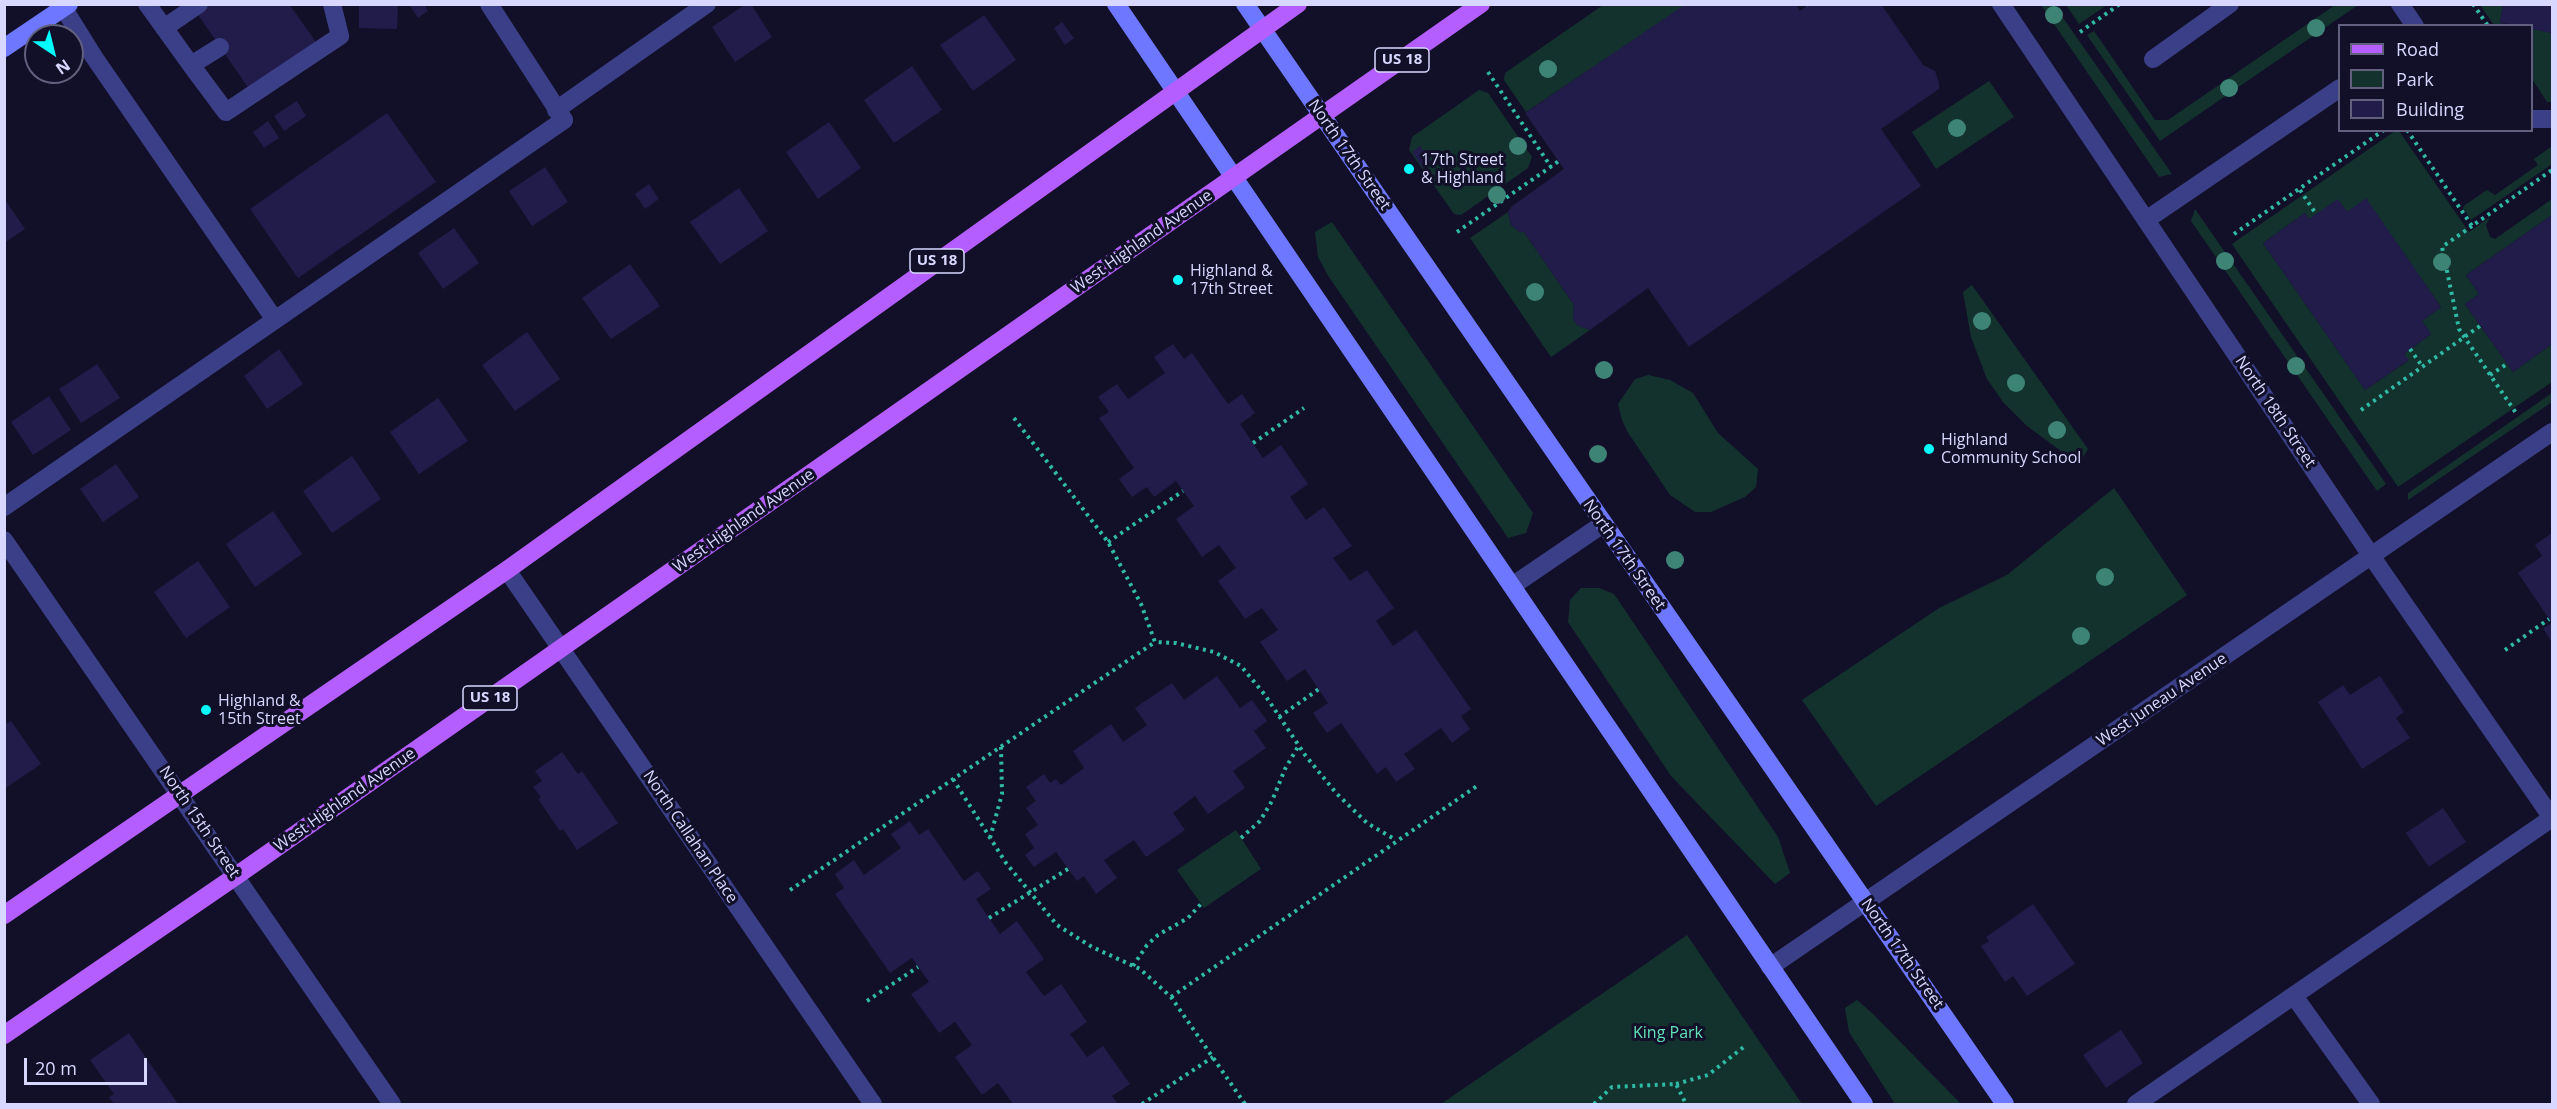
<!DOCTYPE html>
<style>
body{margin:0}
#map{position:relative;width:2557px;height:1109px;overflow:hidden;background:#121028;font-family:"Open Sans",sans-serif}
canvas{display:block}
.frame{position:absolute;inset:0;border:6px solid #d8d7ff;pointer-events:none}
.legend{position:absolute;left:2338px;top:24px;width:195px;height:108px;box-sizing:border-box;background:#121028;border:2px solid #61607e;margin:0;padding:8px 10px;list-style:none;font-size:18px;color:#d8d7ff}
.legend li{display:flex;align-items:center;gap:12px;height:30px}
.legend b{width:30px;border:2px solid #61607e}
.north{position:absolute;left:24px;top:24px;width:60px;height:60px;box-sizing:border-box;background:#121028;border:2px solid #61607e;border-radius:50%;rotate:145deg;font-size:16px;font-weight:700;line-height:24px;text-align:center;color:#d8d7ff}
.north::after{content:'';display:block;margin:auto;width:21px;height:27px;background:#03fcff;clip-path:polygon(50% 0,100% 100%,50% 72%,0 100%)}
.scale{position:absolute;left:24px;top:1058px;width:123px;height:27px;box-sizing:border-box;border:3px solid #d8d7ff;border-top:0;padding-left:8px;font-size:18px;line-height:21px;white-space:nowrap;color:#d8d7ff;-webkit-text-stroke:4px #121028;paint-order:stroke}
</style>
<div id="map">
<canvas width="2557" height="1109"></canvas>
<div class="frame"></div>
<ul class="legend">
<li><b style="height:8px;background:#b55eff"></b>Road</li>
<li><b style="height:16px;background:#13322e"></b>Park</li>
<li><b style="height:16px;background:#211c49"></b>Building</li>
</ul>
<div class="north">N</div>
<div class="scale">20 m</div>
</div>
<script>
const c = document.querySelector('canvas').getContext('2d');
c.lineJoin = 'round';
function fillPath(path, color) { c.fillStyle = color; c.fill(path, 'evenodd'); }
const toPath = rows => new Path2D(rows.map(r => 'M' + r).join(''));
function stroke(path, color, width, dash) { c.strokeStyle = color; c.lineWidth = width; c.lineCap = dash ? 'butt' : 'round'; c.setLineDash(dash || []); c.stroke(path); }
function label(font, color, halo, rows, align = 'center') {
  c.font = font + ' "Open Sans",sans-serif'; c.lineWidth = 6; c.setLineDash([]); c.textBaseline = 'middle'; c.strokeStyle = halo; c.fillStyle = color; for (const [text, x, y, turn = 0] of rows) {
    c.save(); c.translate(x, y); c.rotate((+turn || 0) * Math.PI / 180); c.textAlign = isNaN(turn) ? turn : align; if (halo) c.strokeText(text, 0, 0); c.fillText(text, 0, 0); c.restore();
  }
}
fillPath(toPath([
 [1603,5,1686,5,1526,112,1504,80,1505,73],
 [2041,5,2054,5,2172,174,2159,177],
 [2066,5,2107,5,2079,24],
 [2335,5,2358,5,2160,141,2087,35,2094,31,2155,120,2168,120],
 [2480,5,2503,5,2500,23,2512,25,2494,25],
 [2532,29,2552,33,2552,102,2547,102,2532,79],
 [1989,81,2014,117,1936,169,1912,132],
 [1479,90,1488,93,1532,157,1528,168,1461,215,1454,214,1409,150,1412,137],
 [2395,131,2399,131,2469,232,2490,217,2486,225,2490,237,2495,239,2552,199,2552,215,2466,275,2479,294,2465,304,2513,372,2552,344,2552,382,2398,487,2232,244],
 [2366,199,2441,307,2422,321,2431,334,2404,354,2408,361,2365,390,2263,243,2305,213,2309,219,2338,200,2347,212],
 [2552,146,2552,164,2471,220,2463,208,2465,205,2487,190,2495,195,2538,165,2534,159],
 [2195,209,2386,484,2377,491,2191,221],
 [1508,212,1511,225,1520,232,1524,232,1574,305,1573,318,1577,325,1590,330,1551,357,1470,238],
 [1332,222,1533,513,1526,533,1508,538,1329,277,1318,257,1315,232],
 [1972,285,2088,449,2082,459,2065,454,2027,426,2003,402,1987,379,1971,337,1963,292],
 [1648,375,1670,380,1693,393,1718,433,1758,469,1756,487,1745,497,1711,512,1695,512,1670,495,1627,431,1622,420,1618,404,1635,379],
 [2552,393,2552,402,2408,500,2408,493],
 [2114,488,2187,595,1876,806,1802,700,1939,608,2007,575],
 [1581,588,1599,588,1614,594,1778,837,1790,873,1775,884,1671,776,1568,622,1570,600],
 [1236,830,1261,869,1204,908,1177,870],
 [1687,935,1802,1104,1441,1104,1615,985],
 [1857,1000,1873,1014,1961,1104,1895,1104,1849,1032,1845,1008]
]), '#13322e');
fillPath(toPath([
 [201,4,289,4,316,42,249,89,194,9],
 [359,4,398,4,397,29,359,28],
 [409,4,424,4,428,11,418,18],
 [746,4,751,4,772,37,735,62,712,27],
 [1686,4,1796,4,1800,11,1809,4,1881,4,1923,65,1935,71,1939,83,1939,89,1881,129,1921,186,1689,347,1648,288,1590,330,1577,325,1573,318,1574,305,1524,232,1520,232,1511,225,1508,212,1511,207,1564,169,1525,113],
 [2503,4,2552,4,2552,33,2532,29,2532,26,2500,23],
 [984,15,1016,60,973,91,940,45],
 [1062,22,1074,38,1065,45,1054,28],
 [912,66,942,110,894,143,864,100],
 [297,101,306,116,284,131,274,116],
 [387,113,436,182,298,278,250,209],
 [268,121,279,138,264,148,253,132],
 [829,122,861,168,818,199,786,152],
 [1420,146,1432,162,1423,168,1412,152],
 [545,167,568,202,532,226,509,191],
 [649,184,659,199,645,209,635,194],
 [739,188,768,231,720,264,690,222],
 [4,198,25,229,4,243],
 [2366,198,2441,307,2422,321,2431,334,2404,354,2409,360,2365,390,2263,243,2305,213,2309,219,2338,199,2347,212],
 [2552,215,2552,344,2513,372,2465,304,2479,294,2466,275],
 [454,228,479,263,443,289,418,253],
 [630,264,660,306,611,339,582,298],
 [527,332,560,379,515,411,482,365],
 [1173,344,1184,359,1192,353,1228,404,1242,394,1255,413,1240,424,1263,458,1281,445,1308,484,1290,497,1306,520,1324,507,1352,546,1333,558,1350,581,1367,570,1394,608,1376,621,1393,646,1416,630,1471,709,1461,716,1470,729,1452,743,1441,728,1404,754,1415,769,1396,782,1386,767,1377,774,1341,723,1327,733,1313,713,1328,703,1305,669,1287,681,1260,642,1278,630,1262,608,1245,619,1218,581,1236,568,1219,545,1202,557,1176,519,1194,506,1176,481,1154,497,1147,487,1132,497,1119,479,1134,468,1099,418,1109,412,1098,397,1117,384,1128,399,1165,373,1154,357],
 [279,349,303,384,267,409,244,376],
 [97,364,120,398,81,423,59,389],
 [49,396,71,430,33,455,11,422],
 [438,398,468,441,419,474,390,432],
 [352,456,381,499,332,533,303,491],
 [116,464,139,497,103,522,80,489],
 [273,511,302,554,255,587,226,544],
 [2552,533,2552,643,2543,628,2552,623,2518,573,2542,556,2535,545],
 [198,561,230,607,186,638,154,592],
 [1217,676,1240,708,1252,700,1267,721,1254,731,1266,748,1233,771,1245,788,1208,814,1195,796,1173,813,1185,830,1146,857,1134,840,1104,860,1117,878,1096,894,1084,876,1077,881,1056,852,1034,867,1025,855,1034,848,1025,834,1038,825,1026,808,1036,801,1026,787,1044,774,1050,783,1056,779,1061,785,1084,768,1073,751,1111,724,1123,742,1147,725,1135,708,1172,683,1184,700],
 [2380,676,2404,712,2396,718,2410,738,2362,769,2318,702,2343,685,2350,695],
 [11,721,41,764,4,789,4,725],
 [562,752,578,774,582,771,618,823,577,850,563,829,560,831,538,799,541,797,533,787,542,781,535,771],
 [2443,808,2466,842,2429,867,2406,833],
 [910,821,919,835,928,829,964,881,978,871,991,889,976,899,1000,934,1017,921,1044,959,1026,972,1044,996,1061,984,1087,1022,1070,1034,1087,1057,1103,1046,1130,1084,1112,1096,1118,1104,1013,1104,998,1083,982,1095,955,1057,972,1045,955,1022,939,1033,911,994,929,982,912,958,890,973,835,894,844,888,835,874,854,860,864,875,901,848,891,834],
 [2033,904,2075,964,2027,996,2013,976,2005,982,1981,946,1989,941,1986,937],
 [2121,1030,2143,1063,2106,1088,2083,1055],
 [129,1033,178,1104,114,1104,109,1097,114,1094,90,1060]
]), '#211c49');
stroke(toPath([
 [1808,4,1809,5],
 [2473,4,2488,26],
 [2080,32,2120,4],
 [1488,72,1551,167],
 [2407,130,2472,226,2552,170],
 [2300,190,2316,214],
 [2472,226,2442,247,2459,329,2516,413],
 [1457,232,1559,161],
 [2234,234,2384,130],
 [2410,349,2422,366],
 [2490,375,2507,364],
 [2361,410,2480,326],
 [1014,418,1108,542,1141,604,1155,642,1176,643,1214,652,1241,666,1265,695,1305,755,1337,794,1367,823,1396,840],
 [1253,443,1304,408],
 [1108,542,1183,491],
 [2505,650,2549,619],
 [1279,717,1319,689],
 [953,779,1006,863,1057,925,1092,947,1140,969,1171,997,1245,1104],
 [990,838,1002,794,1001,747],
 [1241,838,1260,821,1272,801,1285,769,1299,745],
 [790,890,1155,642],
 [989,918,1068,869],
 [1133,966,1147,945,1158,935,1188,918,1201,904],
 [1171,997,1477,786],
 [867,1001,918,967],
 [1676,1084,1708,1075,1745,1046],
 [1142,1104,1213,1057],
 [1594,1104,1612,1087,1676,1084,1686,1104]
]), '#2fbaa6', 4, [3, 4.5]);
stroke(toPath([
 [147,4,191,65,220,47],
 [2400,4,2415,26],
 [164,28,199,4],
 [2153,59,2230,4],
 [191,65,226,112,340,36,332,4],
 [556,110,707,4],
 [2532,119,2552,119],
 [2146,220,2340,88],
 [275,320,564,120],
 [4,507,275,320,94,57,61,4],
 [1512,586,1603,524],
 [2294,996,2371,1104],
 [2136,1104,2552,818]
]), '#3b3f87', 18);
stroke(toPath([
 [489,4,564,120],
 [2001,4,2372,557,2552,818],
 [4,540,392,1104],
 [507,570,873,1104],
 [1770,967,2552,432]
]), '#3b3f87', 18);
stroke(toPath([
 [1116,4,1864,1104],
 [1245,4,2005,1104],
 [4,48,69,4]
]), '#6e77ff', 18);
stroke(toPath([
 [4,915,507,570,1298,4],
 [4,1035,236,876,1481,4]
]), '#b55eff', 18);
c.fillStyle = '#3d8376';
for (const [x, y] of [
 [2054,15],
 [2316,28],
 [1548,69],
 [2229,88],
 [1957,128],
 [1518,146],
 [1497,195],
 [2225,261],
 [2442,262],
 [1535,292],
 [1982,321],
 [2296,366],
 [1604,370],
 [2016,383],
 [2057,430],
 [1598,454],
 [1675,560],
 [2105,577],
 [2081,636]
]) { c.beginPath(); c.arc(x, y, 9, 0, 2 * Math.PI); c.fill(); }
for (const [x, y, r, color] of [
 [1409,169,6,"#03fcff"],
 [1178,280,6,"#03fcff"],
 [1929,449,6,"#03fcff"],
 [206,710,6,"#03fcff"]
]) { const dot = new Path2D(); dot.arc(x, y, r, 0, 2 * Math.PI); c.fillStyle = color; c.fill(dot); stroke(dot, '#121028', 2); }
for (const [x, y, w] of [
 [1402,60,54],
 [937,261,54],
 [490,698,54]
]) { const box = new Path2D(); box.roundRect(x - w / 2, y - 12, w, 24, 4.5); c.fillStyle = '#121028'; c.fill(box); stroke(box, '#d8d7ff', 1.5); }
label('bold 15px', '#d8d7ff', null, [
 ["US 18",1402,60],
 ["US 18",937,261],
 ["US 18",490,698]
]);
label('16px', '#d8d7ff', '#121028', [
 ["North 17th Street",1349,155,55],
 ["West Highland Avenue",1142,242,-35],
 ["North 18th Street",2275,412,56],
 ["West Highland Avenue",744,521,-35],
 ["North 17th Street",1624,555,55],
 ["West Juneau Avenue",2162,700,-34],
 ["West Highland Avenue",345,800,-35],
 ["North 15th Street",199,822,56],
 ["North Callahan Place",690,837,56],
 ["North 17th Street",1902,954,55]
]);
label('16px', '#d8d7ff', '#121028', [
 ["17th Street",1421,160],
 ["& Highland",1421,178],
 ["Highland &",1190,271],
 ["17th Street",1190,289],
 ["Highland",1941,440],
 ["Community School",1941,458],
 ["Highland &",218,701],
 ["15th Street",218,719]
], 'left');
label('16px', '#61e1b6', '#121028', [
 ["King Park",1668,1033]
]);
</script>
